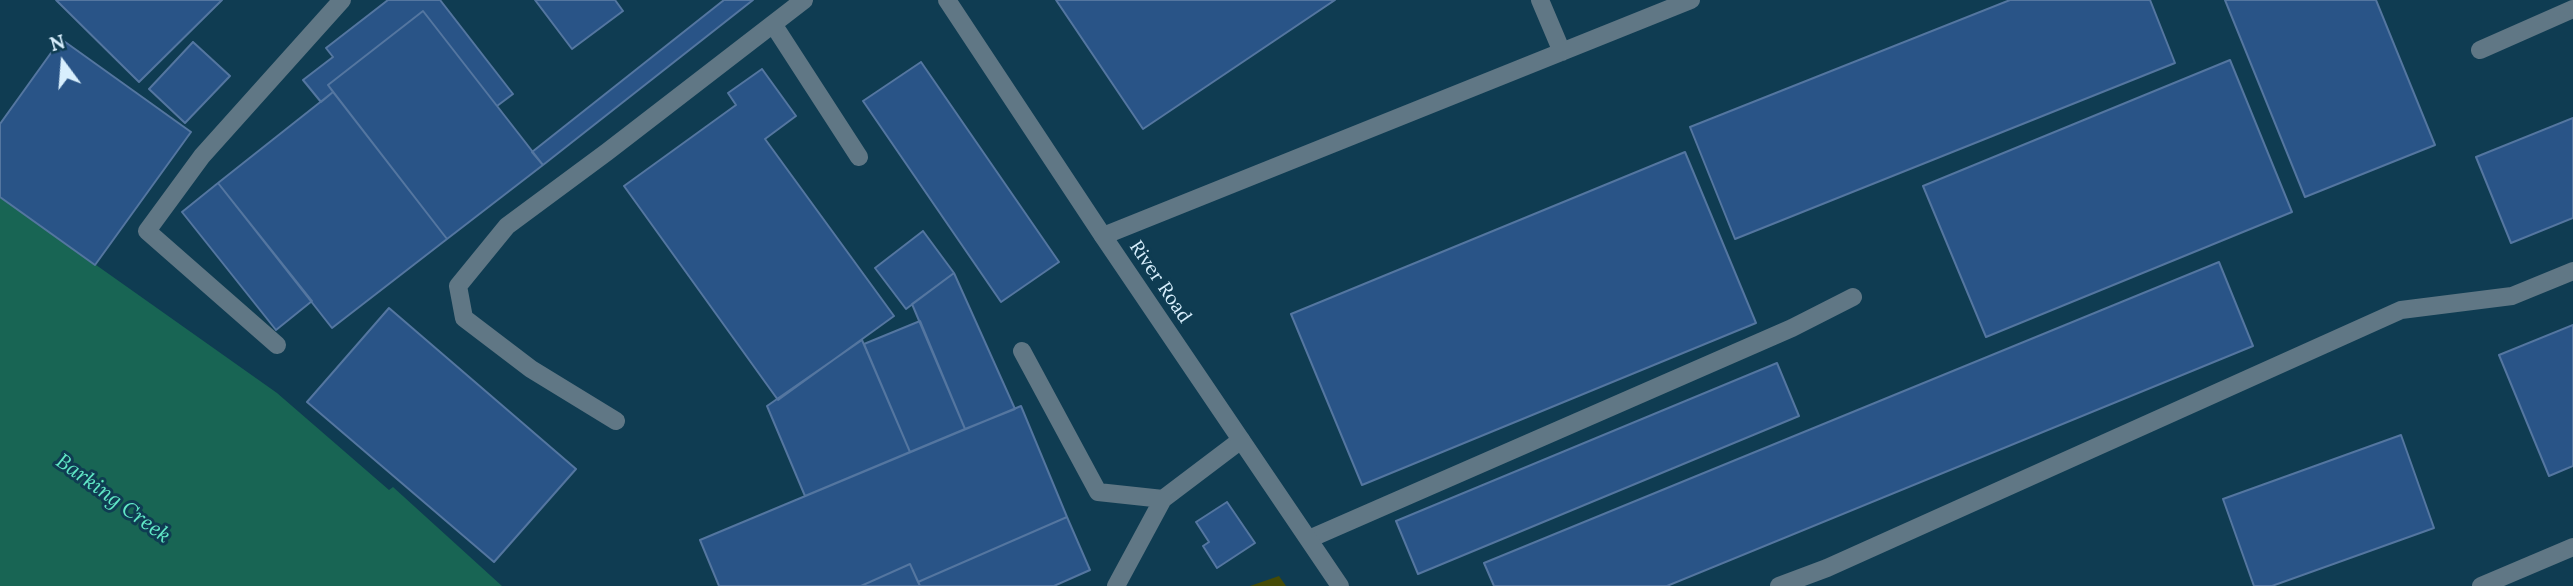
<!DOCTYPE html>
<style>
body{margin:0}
#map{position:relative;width:2573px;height:586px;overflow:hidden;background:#0f3c52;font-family:Lora,serif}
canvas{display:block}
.north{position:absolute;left:28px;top:28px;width:70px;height:70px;-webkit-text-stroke:5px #0f3c52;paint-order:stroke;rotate:344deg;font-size:19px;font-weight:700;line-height:28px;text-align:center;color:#d8effd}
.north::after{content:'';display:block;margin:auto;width:24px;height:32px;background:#d8effd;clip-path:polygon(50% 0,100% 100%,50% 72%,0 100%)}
</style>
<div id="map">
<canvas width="2573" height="586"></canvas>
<div class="north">N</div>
</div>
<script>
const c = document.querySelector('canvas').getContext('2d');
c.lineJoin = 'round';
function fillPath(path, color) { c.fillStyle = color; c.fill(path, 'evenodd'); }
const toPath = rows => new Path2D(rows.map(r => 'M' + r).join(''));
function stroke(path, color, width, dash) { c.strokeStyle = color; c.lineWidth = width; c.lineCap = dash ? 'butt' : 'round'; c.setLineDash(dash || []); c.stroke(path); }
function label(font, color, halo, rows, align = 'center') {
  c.font = font + ' Lora,serif'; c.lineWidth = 6; c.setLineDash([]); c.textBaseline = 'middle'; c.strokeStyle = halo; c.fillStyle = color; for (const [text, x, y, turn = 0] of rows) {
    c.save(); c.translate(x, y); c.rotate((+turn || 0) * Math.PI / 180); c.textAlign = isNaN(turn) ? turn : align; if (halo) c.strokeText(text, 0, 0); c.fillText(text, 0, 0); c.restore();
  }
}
fillPath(toPath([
 [1279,576,1286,586,1250,586]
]), '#454b06');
fillPath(toPath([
 [0,197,277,393,389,490,393,487,502,586,0,586]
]), '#186554');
const building = toPath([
 [56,0,222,0,139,82,56,0],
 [388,0,440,0,513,94,497,106,423,11,328,85,333,92,321,102,303,80,333,57,326,48,388,0],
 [535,0,615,0,623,11,572,49,535,0],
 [724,0,753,0,543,165,532,152,724,0],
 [1056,0,1335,0,1143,129,1056,0],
 [2010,0,2150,0,2175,63,1735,239,1690,127,2010,0],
 [2225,0,2376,0,2435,145,2305,197,2225,0],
 [423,11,543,165,447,239,328,85,423,11],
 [61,39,191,132,95,265,0,197,0,124,61,39],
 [193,42,230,76,185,123,149,89,193,42],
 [2230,60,2292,212,1986,337,1923,186,2230,60],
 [921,62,1059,262,1001,302,863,101,921,62],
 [762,69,796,116,765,139,894,316,778,400,624,186,736,105,728,93,762,69],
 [333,92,447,239,332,328,218,183,333,92],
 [2573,118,2573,218,2511,243,2476,157,2573,118],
 [1685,152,1756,323,1362,485,1291,314,1685,152],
 [218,183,312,301,276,330,182,212,218,183],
 [923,231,954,273,906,309,875,268,923,231],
 [2219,262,2253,346,1667,586,1494,586,1484,563,2219,262],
 [954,273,1015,409,965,429,912,304,954,273],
 [389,308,576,469,494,562,307,402,389,308],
 [920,321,965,429,910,452,864,344,920,321],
 [2573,325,2573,466,2549,476,2499,355,2573,325],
 [862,340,910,452,805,496,767,406,862,340],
 [1777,363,1799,416,1418,574,1396,521,1777,363],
 [1021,406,1067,517,918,582,910,564,861,586,719,586,700,540,1021,406],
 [2401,435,2434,528,2272,586,2254,586,2223,499,2401,435],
 [1227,502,1255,543,1217,568,1203,546,1209,542,1196,522,1227,502],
 [1067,517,1090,570,1054,586,920,586,918,582,1067,517],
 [910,564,920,586,861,586,910,564]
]);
fillPath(building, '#295487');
stroke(building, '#5476a0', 2);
stroke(toPath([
 [1540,0,1562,52],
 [773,24,859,157],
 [2480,50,2573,9],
 [1103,236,1691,0],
 [277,345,147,231,202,156,342,0],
 [1022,351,1098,492,1163,499],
 [616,421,531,369,464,318,458,286,507,226,607,152,804,0],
 [1309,539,1792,328,1853,297],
 [1116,586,1163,499,1241,440],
 [1779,586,1827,568,2401,310,2512,296,2573,271],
 [2481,586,2573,547]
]), '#607785', 18);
stroke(toPath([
 [947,0,1103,236,1340,586]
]), '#607785', 18);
label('19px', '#d8effd', '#0f3c52', [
 ["River Road",1160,282,56]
]);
label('italic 21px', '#60e7c6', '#0f3c52', [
 ["Barking Creek",113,499,36]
]);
</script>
